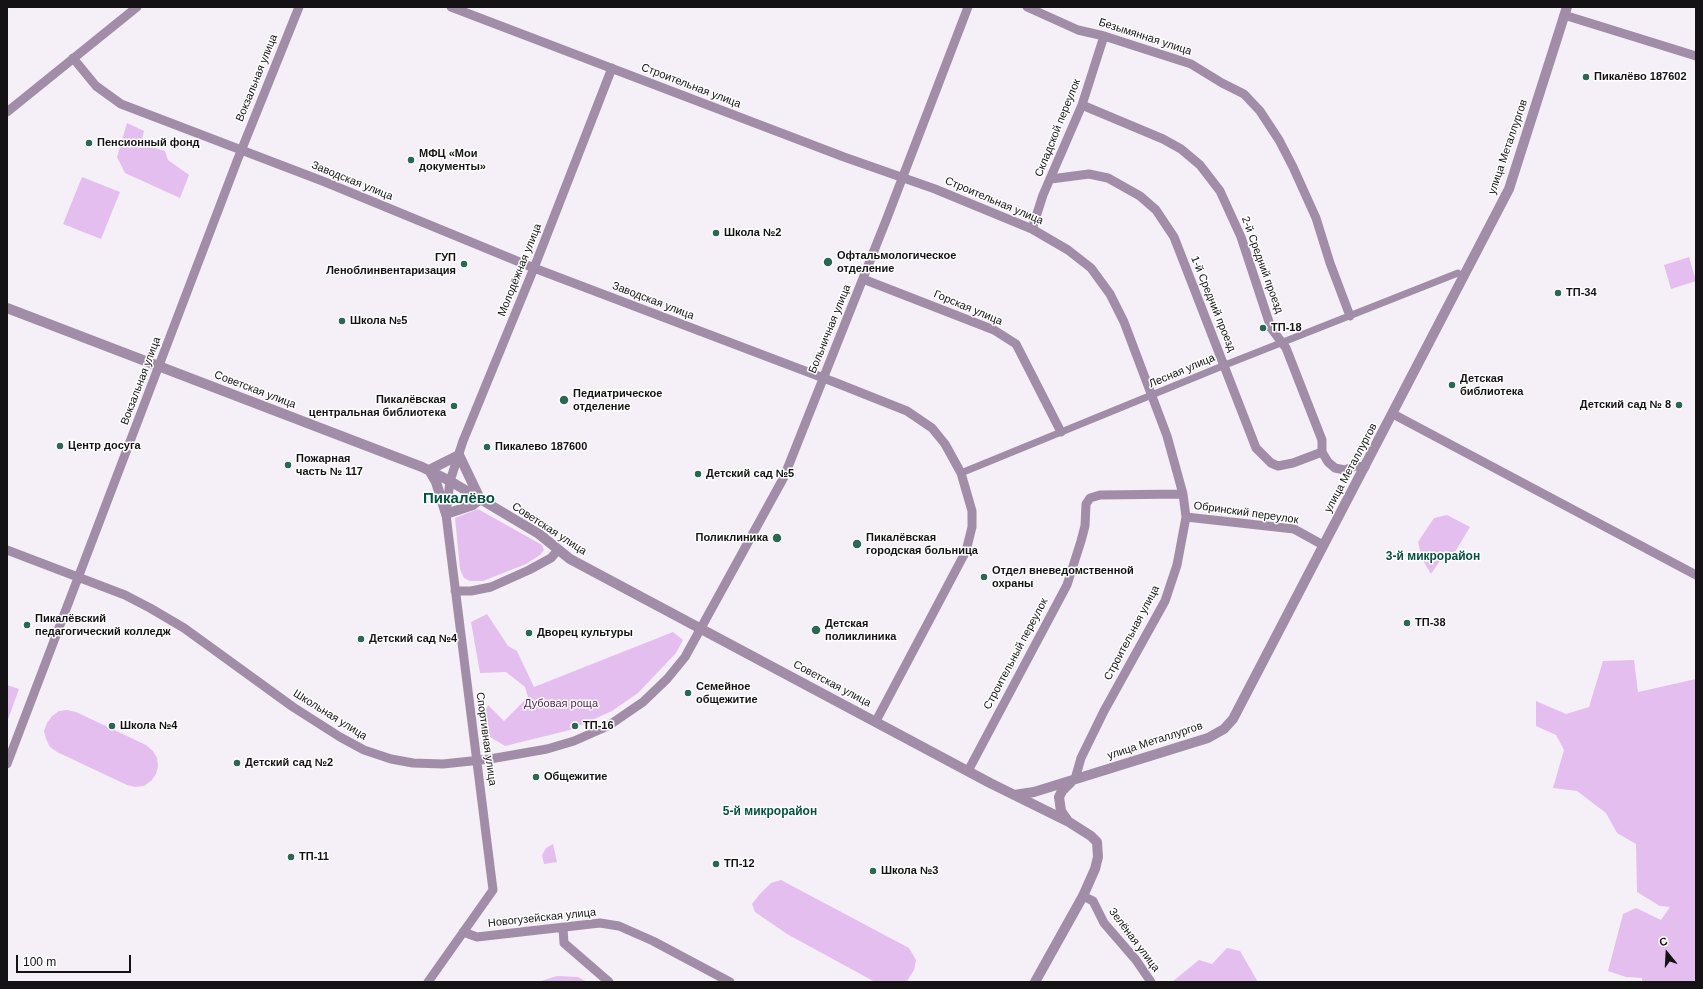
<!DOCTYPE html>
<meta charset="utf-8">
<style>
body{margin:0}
#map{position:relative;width:1703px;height:989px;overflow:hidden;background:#f5eff7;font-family:Helvetica,sans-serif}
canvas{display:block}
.frame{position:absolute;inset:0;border:8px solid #141215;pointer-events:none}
.north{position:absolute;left:1647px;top:933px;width:40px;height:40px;-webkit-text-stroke:3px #fff;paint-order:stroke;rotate:342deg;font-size:11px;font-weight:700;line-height:16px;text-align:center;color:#141215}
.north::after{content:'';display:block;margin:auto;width:14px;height:18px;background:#141215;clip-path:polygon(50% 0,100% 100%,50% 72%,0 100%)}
.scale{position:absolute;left:16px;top:955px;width:115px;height:18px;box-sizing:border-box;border:2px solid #141215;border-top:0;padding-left:5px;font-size:12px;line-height:14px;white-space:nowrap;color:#141215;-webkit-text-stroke:3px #fff;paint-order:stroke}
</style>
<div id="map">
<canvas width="1703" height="989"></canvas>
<div class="frame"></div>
<div class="north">С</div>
<div class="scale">100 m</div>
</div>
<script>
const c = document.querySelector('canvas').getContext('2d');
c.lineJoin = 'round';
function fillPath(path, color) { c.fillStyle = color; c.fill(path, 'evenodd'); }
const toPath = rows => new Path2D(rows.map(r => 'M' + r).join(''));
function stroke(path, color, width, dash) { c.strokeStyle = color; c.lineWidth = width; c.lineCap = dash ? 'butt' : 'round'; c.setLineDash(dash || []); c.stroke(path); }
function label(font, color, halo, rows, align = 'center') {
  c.font = font + ' Helvetica,sans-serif'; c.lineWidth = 3; c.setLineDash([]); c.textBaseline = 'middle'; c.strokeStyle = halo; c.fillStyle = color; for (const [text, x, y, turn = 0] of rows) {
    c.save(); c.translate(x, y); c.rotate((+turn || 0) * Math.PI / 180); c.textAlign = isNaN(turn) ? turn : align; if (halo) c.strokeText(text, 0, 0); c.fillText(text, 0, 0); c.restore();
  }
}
fillPath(toPath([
 [127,123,144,131,141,144,165,151,168,160,189,175,180,198,125,173,117,157],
 [82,177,120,192,101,239,63,224],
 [1689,257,1696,281,1671,289,1664,265],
 [478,509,542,545,544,550,540,555,526,564,483,581,470,581,464,578,460,569,455,518],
 [1447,515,1470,527,1455,552,1446,552,1431,574,1422,559,1418,542,1434,518],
 [487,614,508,646,517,651,534,687,673,632,683,640,676,653,638,693,612,711,570,730,505,746,490,737,485,712,488,705,504,721,528,697,525,687,506,672,480,673,471,622],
 [1634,660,1638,692,1696,679,1696,982,1642,982,1642,978,1626,977,1608,971,1623,914,1636,908,1661,920,1670,907,1660,906,1637,892,1636,844,1617,833,1606,813,1577,791,1553,788,1564,750,1556,735,1536,726,1536,701,1566,714,1589,707,1603,661],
 [7,685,19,689,7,722],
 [67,710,76,712,146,745,153,751,157,758,158,766,156,774,151,781,144,786,135,787,127,785,57,752,50,747,46,739,44,731,47,723,52,716,59,711],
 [553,844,557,862,544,864,542,855,546,848],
 [781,880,909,948,916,960,914,970,907,981,875,982,787,934,755,912,752,904,759,895,771,883],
 [1227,948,1240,951,1258,982,1172,982,1199,960,1212,964],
 [557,976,578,977,587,982,538,982]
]), '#e5bef0');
stroke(toPath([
 [961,473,1225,365,1458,273]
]), '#a28da8', 7);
stroke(toPath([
 [451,7,844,157,935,189,1032,229,1068,250,1091,268,1110,294,1124,322,1167,436,1183,494,1186,517,1177,565,1165,601,1104,711,1081,758,1075,779],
 [1027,7,1078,30,1104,36,1191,64,1222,83,1244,94,1260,111,1279,140,1293,167,1316,218,1330,263,1350,316],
 [1564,15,1696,56],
 [73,58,96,86,121,104,325,182,534,268,834,382,907,411,932,428,945,444,961,473,972,511,972,527,966,551,876,721],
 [1082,105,1163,139,1181,149,1200,165,1220,191,1241,237,1271,328,1286,348,1322,440,1322,452,1328,462,1335,468,1345,470,1355,466,1365,467],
 [7,112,137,7],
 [1051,179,1089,174,1108,178,1140,196,1156,210,1174,237,1256,448,1271,463,1278,466,1293,463,1322,452],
 [1032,229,1043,195,1082,105,1104,36],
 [863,279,994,330,1016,344,1061,432],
 [1393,414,1696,575],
 [1186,517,1294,529,1323,545],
 [7,550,125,595,150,608,184,628,293,707,340,737,364,750,391,759,413,763,443,764,490,759,547,749,574,741,608,726,643,702,667,679,685,657,784,477,887,218,968,7],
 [455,591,471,591,491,587,529,570,551,558,558,550],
 [7,764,237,161,299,7],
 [968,771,1067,585,1081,541,1085,526,1086,504,1090,498,1100,495,1183,494],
 [1083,896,1093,901,1104,923,1136,960,1151,982],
 [563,928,564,943,609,982],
 [463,932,477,937,600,923,619,926,653,941,730,982],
 [428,982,493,890,448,531,446,514,450,481,463,441,534,268,612,68]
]), '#a28da8', 9);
stroke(toPath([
 [7,308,422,467,450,481,539,534,570,559,990,783,1069,822,1091,836,1097,842,1098,857,1095,869,1083,896,1035,982],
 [429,470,436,482,446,514,473,505,480,499],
 [429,470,459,455,480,499],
 [1014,795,1034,792,1208,738,1224,729,1233,719,1509,189,1567,7],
 [1068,821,1061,811,1059,797,1062,791,1071,782]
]), '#a28da8', 10);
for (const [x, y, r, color] of [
 [1586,77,4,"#2b6854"],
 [89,143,4,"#2b6854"],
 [411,160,4,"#2b6854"],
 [716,233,4,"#2b6854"],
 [828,262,5,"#2b6854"],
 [464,264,4,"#2b6854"],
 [1558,293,4,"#2b6854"],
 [342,321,4,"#2b6854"],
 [1263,328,4,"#2b6854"],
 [1452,385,4,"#2b6854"],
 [564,400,5,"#2b6854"],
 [1679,405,4,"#2b6854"],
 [454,406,4,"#2b6854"],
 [60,446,4,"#2b6854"],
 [487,447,4,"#2b6854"],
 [288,465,4,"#2b6854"],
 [698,474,4,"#2b6854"],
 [777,538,5,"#2b6854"],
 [857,544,5,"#2b6854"],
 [984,577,4,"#2b6854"],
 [1407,623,4,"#2b6854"],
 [27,625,4,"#2b6854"],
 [816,630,5,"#2b6854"],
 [529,633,4,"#2b6854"],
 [361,639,4,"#2b6854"],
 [688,693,4,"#2b6854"],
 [112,726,4,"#2b6854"],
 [575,726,4,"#2b6854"],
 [237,763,4,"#2b6854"],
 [536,777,4,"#2b6854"],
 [291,857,4,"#2b6854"],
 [716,864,4,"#2b6854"],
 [873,871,4,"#2b6854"]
]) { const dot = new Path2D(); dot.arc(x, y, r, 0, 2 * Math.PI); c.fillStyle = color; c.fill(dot); stroke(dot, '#fff', 1.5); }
label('11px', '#141215', '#fff', [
 ["Безымянная улица",1145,37,18],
 ["Вокзальная улица",257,78,-68],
 ["Строительная улица",691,86,21],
 ["Складской переулок",1058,128,-68],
 ["улица Металлургов",1508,147,-71],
 ["Заводская улица",352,181,22],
 ["Строительная улица",994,201,23],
 ["2-й Средний проезд",1262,265,70],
 ["Молодёжная улица",520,270,-68],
 ["Заводская улица",653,301,21],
 ["1-й Средний проезд",1213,304,68],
 ["Горская улица",968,308,23],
 ["Больничная улица",830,329,-68],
 ["Лесная улица",1182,371,-23],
 ["Вокзальная улица",141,381,-69],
 ["Советская улица",255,390,21],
 ["улица Металлургов",1351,468,-62],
 ["Обринский переулок",1246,513,8],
 ["Советская улица",549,529,33],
 ["Строительная улица",1132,633,-62],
 ["Строительный переулок",1016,654,-62],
 ["Советская улица",832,684,28],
 ["Школьная улица",330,715,32],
 ["Спортивная улица",486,739,82],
 ["улица Металлургов",1155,741,-18],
 ["Новогузейская улица",542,918,-6],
 ["Зелёная улица",1134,940,53]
]);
label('bold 11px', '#141215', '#fff', [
 ["Пикалёво 187602",1594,77],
 ["Пенсионный фонд",97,143],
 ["МФЦ «Мои",419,154],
 ["документы»",419,167],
 ["Школа №2",724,233],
 ["Офтальмологическое",837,256],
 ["отделение",837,269],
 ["ГУП",456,258,"right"],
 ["Леноблинвентаризация",456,271,"right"],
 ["ТП-34",1566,293],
 ["Школа №5",350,321],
 ["ТП-18",1271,328],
 ["Детская",1460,379],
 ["библиотека",1460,392],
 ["Педиатрическое",573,394],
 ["отделение",573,407],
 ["Пикалёвская",446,400,"right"],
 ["центральная библиотека",446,413,"right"],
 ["Детский сад № 8",1671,405,"right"],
 ["Центр досуга",68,446],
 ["Пикалево 187600",495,447],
 ["Пожарная",296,459],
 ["часть № 117",296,472],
 ["Детский сад №5",706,474],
 ["Поликлиника",768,538,"right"],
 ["Пикалёвская",866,538],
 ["городская больница",866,551],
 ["Отдел вневедомственной",992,571],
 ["охраны",992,584],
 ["Пикалёвский",35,619],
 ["педагогический колледж",35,632],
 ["ТП-38",1415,623],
 ["Детская",825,624],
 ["поликлиника",825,637],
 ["Дворец культуры",537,633],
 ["Детский сад №4",369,639],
 ["Семейное",696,687],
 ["общежитие",696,700],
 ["Школа №4",120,726],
 ["ТП-16",583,726],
 ["Детский сад №2",245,763],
 ["Общежитие",544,777],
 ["ТП-11",299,857],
 ["ТП-12",724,864],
 ["Школа №3",881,871]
], 'left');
label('11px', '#551b64', '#fff', [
 ["Дубовая роща",561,704]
]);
label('bold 12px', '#00533e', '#fff', [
 ["3-й микрорайон",1433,557],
 ["5-й микрорайон",770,812]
]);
label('bold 15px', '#00533e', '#fff', [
 ["Пикалёво",459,499]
]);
</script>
